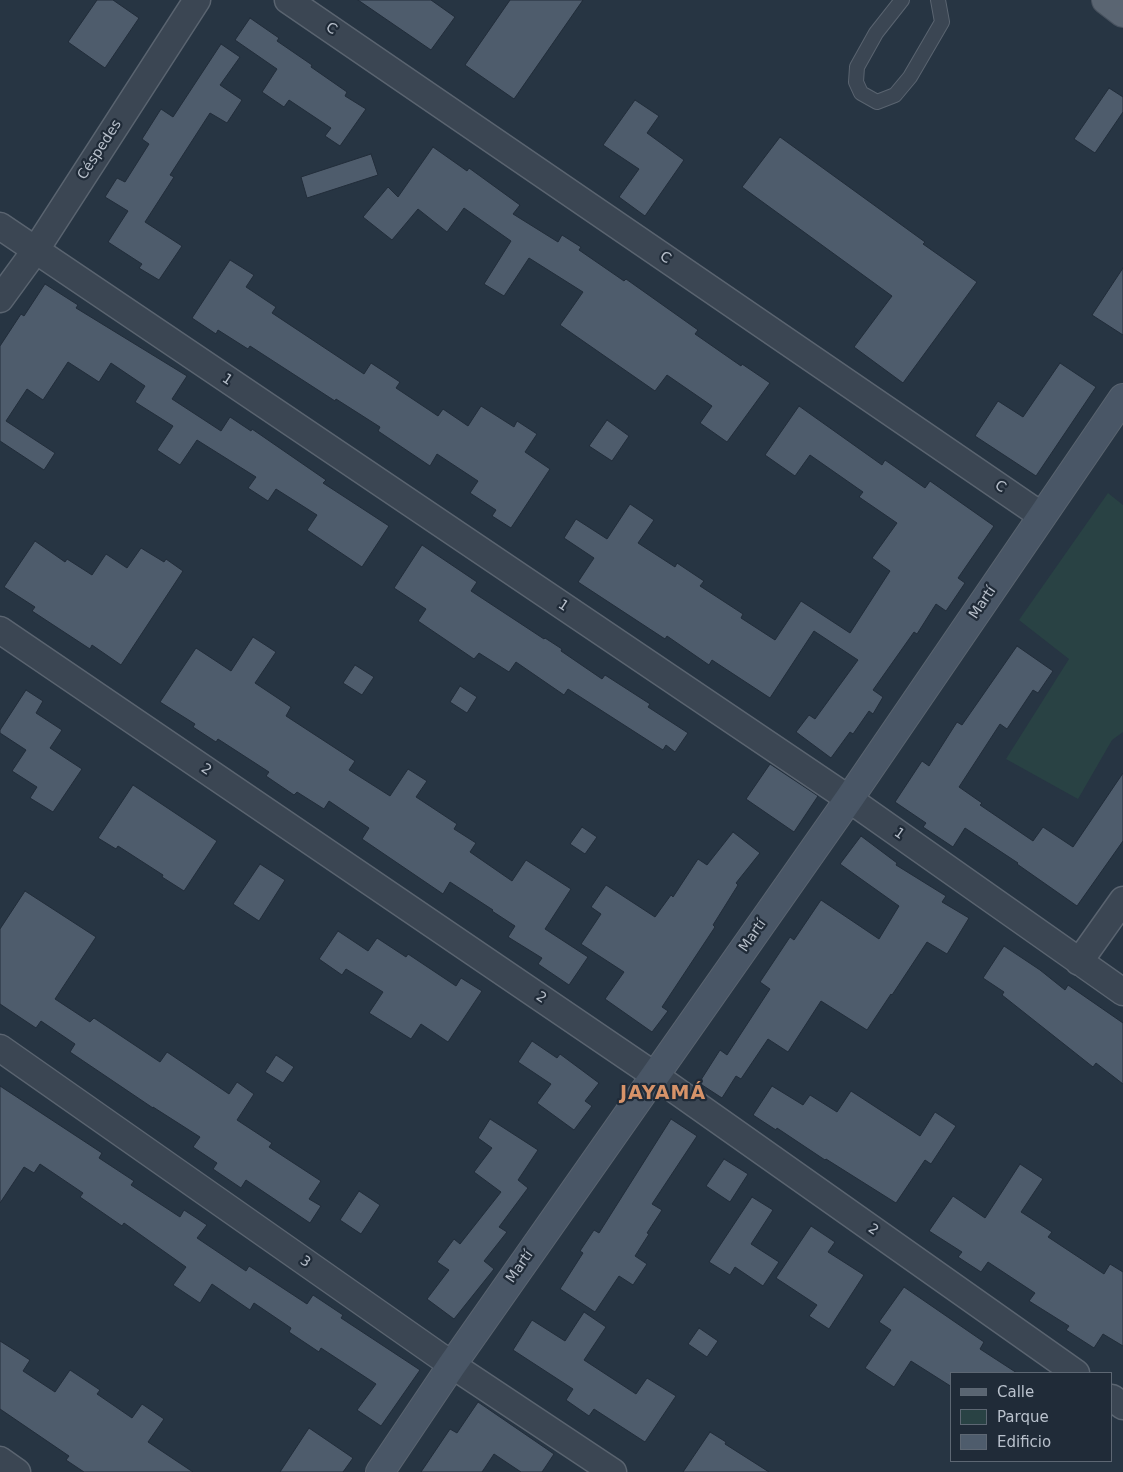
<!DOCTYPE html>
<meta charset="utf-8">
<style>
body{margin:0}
#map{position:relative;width:1123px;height:1472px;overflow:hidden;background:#273543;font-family:"DejaVu Sans",sans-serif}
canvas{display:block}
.legend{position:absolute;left:950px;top:1372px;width:162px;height:90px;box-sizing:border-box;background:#202b38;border:1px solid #5d6773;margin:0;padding:6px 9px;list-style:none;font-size:15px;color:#b9c1cc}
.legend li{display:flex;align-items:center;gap:10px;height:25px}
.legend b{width:25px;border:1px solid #5d6773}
</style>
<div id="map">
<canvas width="1123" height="1472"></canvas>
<ul class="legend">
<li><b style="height:6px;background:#5a6572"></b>Calle</li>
<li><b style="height:14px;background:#294244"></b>Parque</li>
<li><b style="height:14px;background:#4e5c6c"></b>Edificio</li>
</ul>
</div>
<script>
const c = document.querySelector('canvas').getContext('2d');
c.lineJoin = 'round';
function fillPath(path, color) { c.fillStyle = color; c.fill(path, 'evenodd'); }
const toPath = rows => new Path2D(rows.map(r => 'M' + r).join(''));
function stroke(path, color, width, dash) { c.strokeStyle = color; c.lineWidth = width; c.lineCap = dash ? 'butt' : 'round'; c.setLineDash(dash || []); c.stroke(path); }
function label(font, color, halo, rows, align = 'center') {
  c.font = font + ' "DejaVu Sans",sans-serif'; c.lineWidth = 4.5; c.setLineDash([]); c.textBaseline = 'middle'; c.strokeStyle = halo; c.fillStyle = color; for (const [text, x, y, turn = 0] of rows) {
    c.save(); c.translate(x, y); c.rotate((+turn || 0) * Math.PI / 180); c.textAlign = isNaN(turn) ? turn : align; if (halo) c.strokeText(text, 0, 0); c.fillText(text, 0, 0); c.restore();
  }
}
fillPath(toPath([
 [1108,493,1123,505,1123,732,1112,740,1078,799,1006,759,1069,659,1019,620]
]), '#294244');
const building = toPath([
 [97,0,113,0,139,18,105,68,68,42,97,0],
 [358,0,431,0,455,17,431,50,358,0],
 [510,0,583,0,514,99,465,65,510,0],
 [250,18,279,38,277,41,312,65,311,67,347,92,345,96,366,109,340,146,325,136,331,128,289,100,284,107,262,92,277,69,235,40,250,18],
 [221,44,240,57,220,85,242,100,227,123,210,113,170,175,174,177,145,222,182,246,159,280,139,268,142,264,108,242,128,211,105,197,117,178,125,182,149,144,142,139,161,109,173,117,221,44],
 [1109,88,1123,97,1123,112,1095,153,1074,139,1109,88],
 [635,100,659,116,647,133,684,160,645,216,619,197,639,169,603,145,635,100],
 [780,137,925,242,923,244,977,282,903,383,854,347,892,296,742,187,780,137],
 [433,147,467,171,469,168,520,205,513,214,558,242,562,235,581,247,579,250,624,281,626,279,698,330,695,334,741,366,742,364,770,383,727,442,700,423,712,406,667,375,655,391,560,325,583,292,529,258,504,296,484,284,511,241,464,208,447,232,418,209,392,240,363,217,388,187,398,197,433,147],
 [371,154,378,175,307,198,301,177,371,154],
 [230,260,254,275,246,287,276,307,272,313,364,374,371,363,400,382,396,388,438,416,443,409,468,426,481,406,514,427,517,421,537,434,525,452,550,469,511,528,492,516,496,510,470,493,478,481,437,454,430,466,378,431,380,427,336,399,335,401,250,346,248,349,218,330,216,334,192,318,230,260],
 [1123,268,1123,335,1092,315,1123,268],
 [45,284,78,305,76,308,187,376,172,399,221,431,230,417,251,431,252,429,326,480,323,483,389,526,362,567,307,530,317,515,276,489,268,501,248,488,256,477,197,440,180,465,157,450,173,426,135,402,145,386,111,363,99,382,68,362,43,400,27,389,6,421,55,453,44,470,0,441,0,346,21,314,24,316,45,284],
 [1060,363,1096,387,1036,476,975,436,998,401,1023,417,1060,363],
 [799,406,882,465,885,460,925,488,930,481,994,526,958,578,965,583,946,611,936,604,917,634,914,632,873,690,883,697,873,714,869,711,853,734,850,732,831,758,796,732,809,715,815,719,858,660,814,631,770,698,712,660,709,665,667,636,665,639,578,582,594,558,564,538,576,519,607,539,630,504,654,520,638,543,675,567,677,563,704,581,700,586,743,614,741,618,775,640,801,601,850,633,890,571,872,558,897,523,859,497,863,492,810,455,795,476,765,455,799,406],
 [607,420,629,436,612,461,589,446,607,420],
 [35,541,65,562,67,559,92,575,106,554,127,568,141,548,164,562,166,559,183,571,121,665,92,645,90,649,32,611,35,607,4,587,35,541],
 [422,545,477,582,471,591,544,639,545,638,562,649,561,651,602,679,605,675,650,704,648,707,688,733,675,752,666,745,663,750,568,689,564,695,516,662,509,672,479,653,474,659,418,621,426,609,394,588,422,545],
 [253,637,276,652,255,683,291,707,286,716,355,761,349,770,390,796,408,769,427,781,416,797,457,824,454,829,476,843,470,852,512,881,526,860,571,889,545,929,588,957,569,985,538,964,542,958,508,937,515,926,492,911,493,910,450,882,443,894,362,839,369,828,329,801,324,809,297,792,294,795,266,776,269,772,218,739,216,742,193,727,195,724,160,702,196,648,231,671,253,637],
 [1017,646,1053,671,1038,693,1033,690,1007,729,1000,724,959,787,982,803,980,805,1033,841,1043,827,1073,847,1123,773,1123,841,1077,906,1017,864,1018,863,965,828,953,847,923,827,926,823,895,802,922,761,929,766,957,722,962,725,1017,646],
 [355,665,374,677,362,695,343,683,355,665],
 [460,686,477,697,467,713,450,702,460,686],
 [26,690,43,701,36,713,62,730,50,748,82,769,53,812,30,798,37,787,12,771,26,750,0,733,0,730,26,690],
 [770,764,818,796,794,832,746,799,770,764],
 [133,785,217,841,184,891,162,877,163,875,118,846,116,849,98,838,133,785],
 [582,827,597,837,585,854,570,844,582,827],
 [733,832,760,853,736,883,738,885,713,925,715,927,662,1007,668,1011,652,1032,605,999,624,972,581,944,601,914,591,907,606,885,655,917,671,895,673,897,698,859,707,865,733,832],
 [861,836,897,863,896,865,946,896,942,902,969,918,947,954,927,942,892,995,891,994,867,1030,821,1001,788,1052,768,1039,741,1079,736,1076,722,1098,699,1083,720,1050,727,1055,770,989,760,982,790,937,794,940,821,900,879,939,899,906,840,864,861,836],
 [260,864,285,880,259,921,233,904,260,864],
 [25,891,96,937,55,999,90,1022,94,1018,160,1062,167,1052,229,1094,237,1082,254,1094,237,1120,272,1143,269,1147,321,1181,309,1199,321,1206,310,1223,246,1180,241,1188,213,1169,217,1163,193,1147,200,1137,153,1107,153,1108,70,1052,75,1044,41,1021,36,1028,0,1004,0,929,25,891],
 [338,931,368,951,377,938,406,957,408,954,456,986,461,978,482,991,448,1042,421,1024,411,1039,369,1013,383,992,346,969,342,975,319,959,338,931],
 [1004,946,1040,970,1065,990,1068,985,1123,1023,1123,1084,1096,1063,1093,1067,1002,995,1004,992,983,978,1004,946],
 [532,1041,557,1058,560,1054,599,1083,585,1101,592,1106,574,1130,537,1103,551,1084,518,1062,532,1041],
 [276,1055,294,1067,283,1083,265,1072,276,1055],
 [0,1086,102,1153,99,1158,134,1181,131,1185,180,1217,184,1210,207,1225,197,1238,246,1271,249,1266,307,1304,313,1295,343,1315,341,1318,420,1370,381,1426,357,1410,376,1384,321,1348,319,1352,289,1332,291,1328,254,1303,250,1310,212,1284,200,1303,173,1285,186,1267,124,1223,122,1226,80,1197,83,1193,40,1164,34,1173,24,1167,0,1203,0,1086],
 [772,1086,803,1105,810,1095,837,1112,851,1091,920,1136,935,1112,956,1126,931,1164,925,1160,896,1203,826,1159,825,1160,777,1128,776,1130,753,1115,772,1086],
 [490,1119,538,1150,518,1180,528,1188,499,1227,507,1232,484,1261,494,1269,454,1319,427,1299,449,1270,437,1262,454,1239,460,1244,501,1192,474,1172,492,1148,478,1138,490,1119],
 [671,1119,697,1136,652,1204,662,1210,647,1233,649,1234,635,1256,647,1264,633,1285,619,1276,595,1312,560,1289,583,1253,580,1251,594,1230,599,1233,671,1119],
 [724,1159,748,1174,730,1202,706,1186,724,1159],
 [1020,1164,1043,1179,1021,1212,1052,1232,1048,1237,1104,1274,1110,1264,1123,1272,1123,1346,1103,1334,1094,1348,1066,1330,1069,1326,1029,1301,1035,1293,988,1262,981,1272,958,1257,962,1252,929,1231,953,1196,985,1218,1020,1164],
 [359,1191,380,1205,361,1234,340,1220,359,1191],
 [752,1197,773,1210,751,1244,779,1262,763,1286,735,1267,730,1275,709,1262,752,1197],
 [811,1226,835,1242,828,1252,864,1275,829,1329,809,1316,817,1305,776,1278,811,1226],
 [904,1287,984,1342,980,1349,1017,1373,952,1373,952,1387,911,1361,894,1387,865,1368,891,1330,879,1322,904,1287],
 [584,1312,606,1327,584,1360,636,1394,647,1378,676,1396,645,1442,594,1409,589,1416,566,1400,573,1389,513,1350,532,1320,565,1341,584,1312],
 [699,1328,718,1341,707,1357,688,1344,699,1328],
 [0,1341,30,1360,23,1371,55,1392,70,1370,100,1390,97,1394,132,1418,142,1404,164,1419,148,1442,193,1472,84,1472,66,1460,69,1456,0,1409,0,1341],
 [478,1402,554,1454,542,1472,521,1472,494,1454,482,1472,421,1472,450,1429,457,1433,478,1402],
 [309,1428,353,1458,343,1472,280,1472,309,1428],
 [710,1432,726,1442,725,1444,769,1472,683,1472,710,1432]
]);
fillPath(building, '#4e5c6c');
stroke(building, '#222d3a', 1);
const lane = toPath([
 [902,0,876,33,857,67,856,82,861,93,877,102,895,95,910,77,942,22,938,0]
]);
const street = toPath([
 [288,0,1042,516],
 [0,226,849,799,1123,992],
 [0,299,35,251,197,0],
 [0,630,654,1075,1076,1373],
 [1079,962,1123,900],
 [0,1048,452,1365,613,1472],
 [1112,1398,1123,1406],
 [0,1460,17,1472]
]);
const secondary = toPath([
 [380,1472,452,1365,849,799,1123,398]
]);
const primary = toPath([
 [1106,0,1123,13]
]);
stroke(lane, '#5a6470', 16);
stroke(street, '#5a6470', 29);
stroke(secondary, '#5a6470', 30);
stroke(primary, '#48525f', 30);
stroke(lane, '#3b4653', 14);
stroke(street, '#3b4653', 26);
stroke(secondary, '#495666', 28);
stroke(primary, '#5a6572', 28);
label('14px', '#b9c1cc', '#202b38', [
 ["C",331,29,34],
 ["Céspedes",100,150,-57],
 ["C",665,258,34],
 ["1",227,380,34],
 ["C",1000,487,34],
 ["Martí",983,603,-56],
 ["1",563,606,34],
 ["2",206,770,34],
 ["1",899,834,35],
 ["Martí",753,936,-55],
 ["2",541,998,34],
 ["2",873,1230,35],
 ["3",305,1262,35],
 ["Martí",520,1267,-55]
]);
c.letterSpacing = '1px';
label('bold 19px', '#d79369', '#202b38', [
 ["JAYAMÁ",663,1094]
]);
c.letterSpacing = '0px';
</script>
